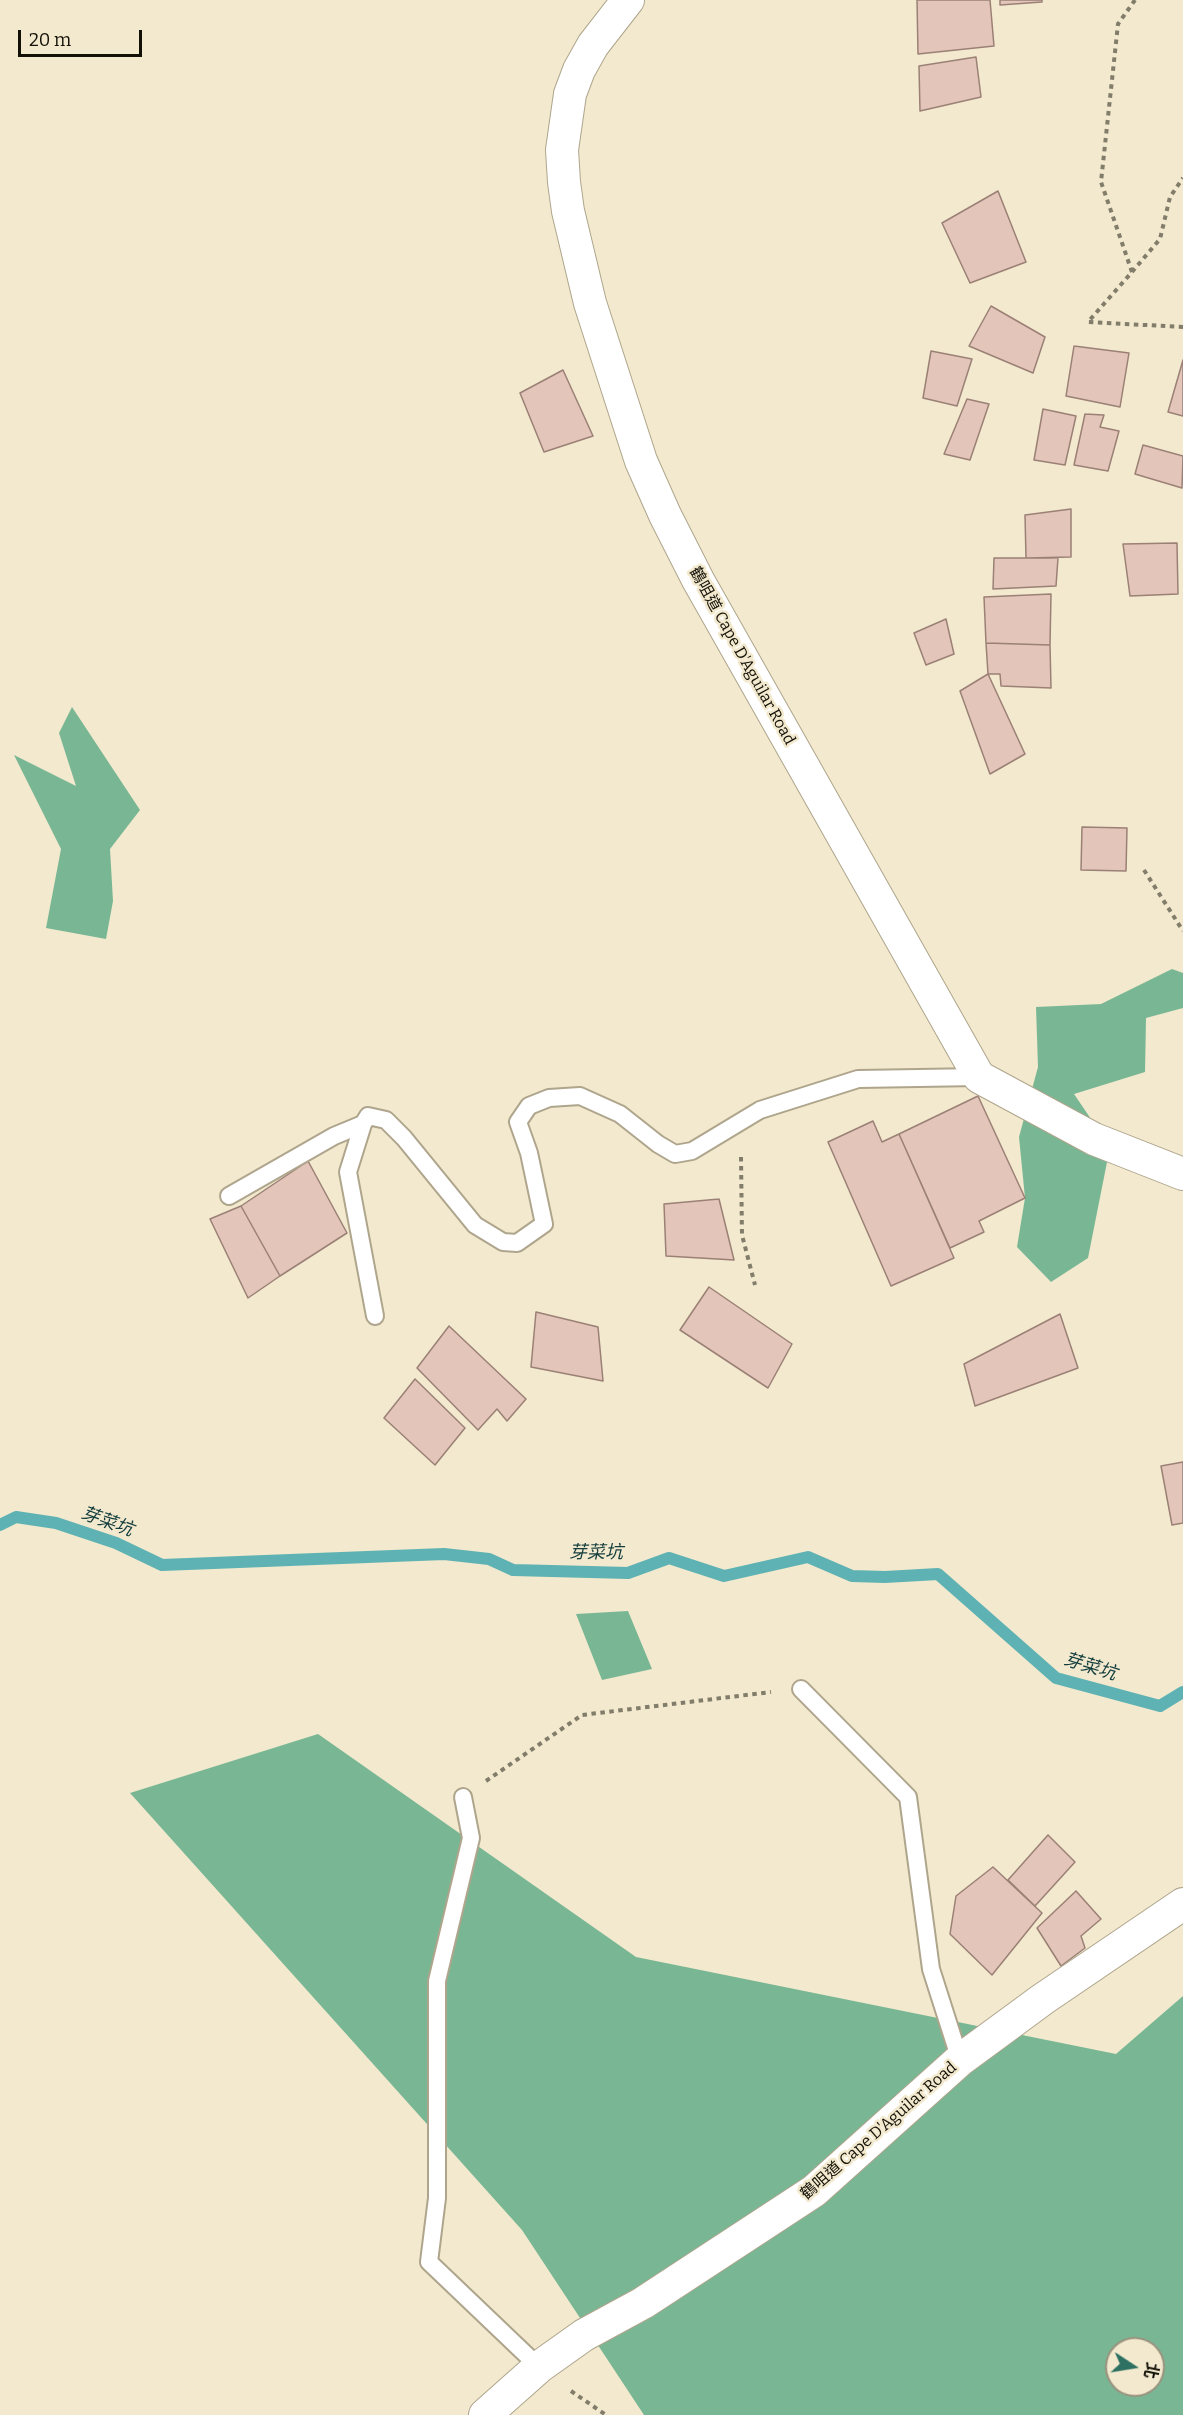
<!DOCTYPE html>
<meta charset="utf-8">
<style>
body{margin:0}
#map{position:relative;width:1183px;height:2415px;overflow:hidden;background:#f2e9ce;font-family:Bitter,"Noto Sans TC",serif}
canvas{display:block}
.north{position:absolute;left:1105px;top:2337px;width:60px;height:60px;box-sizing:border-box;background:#f2e9ce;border:2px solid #99927e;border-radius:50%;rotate:102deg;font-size:16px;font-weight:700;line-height:24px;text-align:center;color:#131007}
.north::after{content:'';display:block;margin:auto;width:21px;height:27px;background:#2e7162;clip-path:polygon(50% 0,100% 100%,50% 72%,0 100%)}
.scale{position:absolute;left:18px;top:30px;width:124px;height:27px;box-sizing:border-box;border:3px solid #131007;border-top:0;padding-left:8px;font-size:18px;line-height:21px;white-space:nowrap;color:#131007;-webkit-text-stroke:4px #f2e9ce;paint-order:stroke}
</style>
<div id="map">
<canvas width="1183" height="2415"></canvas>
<div class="north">北</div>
<div class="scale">20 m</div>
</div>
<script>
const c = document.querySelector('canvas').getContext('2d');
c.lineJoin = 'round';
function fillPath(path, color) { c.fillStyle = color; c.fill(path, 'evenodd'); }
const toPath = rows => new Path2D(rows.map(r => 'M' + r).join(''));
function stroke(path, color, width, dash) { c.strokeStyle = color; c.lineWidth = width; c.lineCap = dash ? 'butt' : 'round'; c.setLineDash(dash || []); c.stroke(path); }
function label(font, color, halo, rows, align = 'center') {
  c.font = font + ' Bitter,"Noto Sans TC",serif'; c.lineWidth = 5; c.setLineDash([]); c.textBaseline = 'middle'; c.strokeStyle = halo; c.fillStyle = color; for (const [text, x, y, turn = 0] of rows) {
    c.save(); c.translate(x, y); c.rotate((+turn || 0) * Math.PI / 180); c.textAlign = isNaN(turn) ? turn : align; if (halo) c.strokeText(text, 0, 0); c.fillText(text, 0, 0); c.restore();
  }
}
fillPath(toPath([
 [72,707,140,810,110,849,113,901,106,939,46,928,61,849,14,755,76,786,59,733],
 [1172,969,1183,973,1183,1008,1146,1018,1145,1072,1074,1094,1110,1147,1088,1258,1051,1282,1017,1247,1025,1198,1019,1137,1038,1067,1036,1007,1101,1004],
 [628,1611,652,1669,602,1680,576,1614],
 [318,1734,636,1957,1116,2054,1183,1996,1183,2415,644,2415,522,2230,130,1793],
 [1117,2349,1153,2349,1153,2385,1117,2385]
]), '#79b794');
stroke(toPath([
 [0,1525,16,1517,56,1523,116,1543,162,1565,444,1554,489,1559,513,1570,628,1573,669,1558,724,1576,808,1557,852,1576,885,1577,938,1574,1056,1678,1160,1706,1183,1692]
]), '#5eb2b3', 12);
const building = toPath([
 [917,0,990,0,994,46,918,54,917,0],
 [1000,0,1042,0,1042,2,1000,5,1000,0],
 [976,57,981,97,920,111,919,66,976,57],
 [998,191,1026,262,970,283,942,223,998,191],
 [991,306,1045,337,1033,373,969,346,991,306],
 [1074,346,1129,353,1120,407,1066,396,1074,346],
 [931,351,972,359,957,406,923,398,931,351],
 [1183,360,1183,416,1168,412,1183,360],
 [563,370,593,436,544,452,520,393,563,370],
 [967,399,989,404,970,460,944,454,967,399],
 [1043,409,1076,416,1065,465,1034,460,1043,409],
 [1085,414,1104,415,1100,427,1119,431,1108,471,1074,465,1085,414],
 [1143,445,1183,456,1182,488,1135,474,1143,445],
 [1071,509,1071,557,1026,558,1025,515,1071,509],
 [1177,543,1178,594,1130,596,1123,544,1177,543],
 [994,558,1058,558,1056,586,993,589,994,558],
 [1051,594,1050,645,986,643,984,597,1051,594],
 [946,619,954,654,926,665,914,633,946,619],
 [986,643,1050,645,1051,688,1001,686,1000,674,988,674,986,643],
 [988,674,1025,754,990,774,960,691,988,674],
 [1082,827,1127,828,1126,871,1081,870,1082,827],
 [978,1096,1025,1198,979,1221,984,1232,950,1248,899,1134,978,1096],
 [873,1121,882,1142,899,1134,954,1258,891,1286,828,1142,873,1121],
 [308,1161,347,1233,280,1276,241,1206,308,1161],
 [719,1199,734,1260,666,1256,664,1204,719,1199],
 [241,1206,280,1276,248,1298,210,1219,241,1206],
 [709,1287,792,1344,768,1388,680,1330,709,1287],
 [536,1312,598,1327,603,1381,531,1367,536,1312],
 [1060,1314,1078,1368,975,1406,964,1364,1060,1314],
 [449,1326,526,1399,507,1421,497,1409,478,1430,417,1368,449,1326],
 [415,1379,465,1428,435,1465,384,1418,415,1379],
 [1183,1462,1183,1523,1172,1525,1161,1466,1183,1462],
 [1048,1835,1075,1862,1035,1906,1008,1880,1048,1835],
 [993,1867,1042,1913,992,1975,950,1934,956,1896,993,1867],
 [1076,1891,1101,1919,1081,1936,1085,1948,1061,1966,1037,1928,1076,1891]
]);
fillPath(building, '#e3c5ba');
stroke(building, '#9b8075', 1.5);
const lane = toPath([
 [229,1196,334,1136,363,1124],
 [375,1316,348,1172,363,1124,368,1116,386,1120,404,1138,475,1225,503,1242,517,1243,544,1224,529,1153,518,1122,529,1106,549,1098,580,1096,620,1114,658,1144,675,1154,692,1151,760,1110,858,1079,979,1077],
 [801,1689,908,1797,931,1969,960,2060],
 [463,1797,471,1838,437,1981,437,2198,429,2262,539,2367]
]);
const street = toPath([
 [628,0,593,45,579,70,570,94,562,150,564,182,568,211,590,303,641,461,665,515,698,580,979,1077,1094,1139,1183,1174],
 [485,2415,539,2367,584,2335,643,2303,814,2191,960,2060,1043,1999,1183,1904]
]);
stroke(lane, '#aea58c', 20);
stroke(street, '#aea58c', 34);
stroke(toPath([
 [1135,0,1118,24,1101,182,1132,272,1088,322,1183,327],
 [1132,272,1160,239,1170,197,1183,178],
 [1144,870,1183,931],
 [741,1157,742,1235,755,1285],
 [486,1781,582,1715,771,1692],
 [571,2391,606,2415]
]), '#827c6a', 4, [4.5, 4.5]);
stroke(lane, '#fff', 16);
stroke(street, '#fff', 32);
label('16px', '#131007', '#f2e9ce', [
 ["鶴咀道 Cape D'Aguilar Road",742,656,61],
 ["鶴咀道 Cape D'Aguilar Road",879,2131,-41]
]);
label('italic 18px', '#133c3c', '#f2e9ce', [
 ["芽菜坑",107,1522,20],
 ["芽菜坑",596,1553],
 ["芽菜坑",1090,1667,17]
]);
</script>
